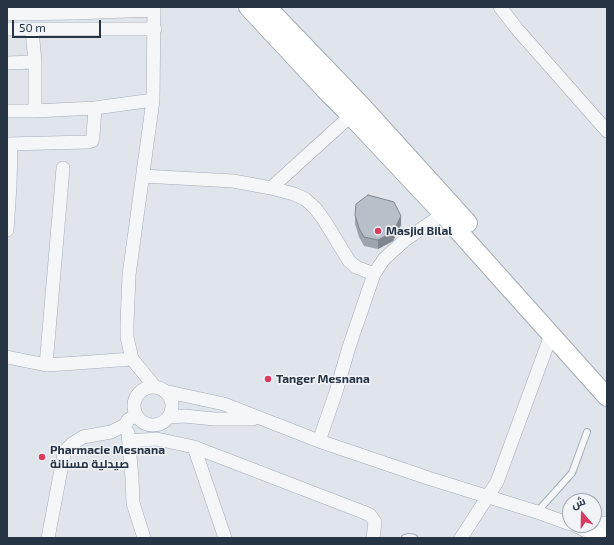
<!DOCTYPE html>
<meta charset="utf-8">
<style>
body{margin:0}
#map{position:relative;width:614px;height:545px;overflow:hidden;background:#e0e5eb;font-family:"Exo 2",Cairo,sans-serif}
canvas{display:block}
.frame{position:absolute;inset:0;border:8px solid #273444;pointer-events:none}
.north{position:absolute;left:562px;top:493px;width:40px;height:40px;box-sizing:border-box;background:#f0f4f8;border:1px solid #a0a7b0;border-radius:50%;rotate:340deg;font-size:11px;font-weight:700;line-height:16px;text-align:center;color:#273444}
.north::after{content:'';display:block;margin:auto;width:14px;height:18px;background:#da3b60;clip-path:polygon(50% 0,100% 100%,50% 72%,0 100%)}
.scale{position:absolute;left:12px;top:20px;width:89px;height:18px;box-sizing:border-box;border:2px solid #273444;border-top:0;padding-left:5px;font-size:12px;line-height:14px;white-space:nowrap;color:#273444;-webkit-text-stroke:3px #f0f4f8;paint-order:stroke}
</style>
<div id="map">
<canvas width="614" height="545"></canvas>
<div class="frame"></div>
<div class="north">ش</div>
<div class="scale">50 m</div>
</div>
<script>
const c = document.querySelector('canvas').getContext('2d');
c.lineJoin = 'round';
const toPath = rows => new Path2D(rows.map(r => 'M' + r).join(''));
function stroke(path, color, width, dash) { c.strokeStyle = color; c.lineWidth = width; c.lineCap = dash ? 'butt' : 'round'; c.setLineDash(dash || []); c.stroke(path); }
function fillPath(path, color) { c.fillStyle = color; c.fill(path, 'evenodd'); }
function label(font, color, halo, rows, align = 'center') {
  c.font = font + ' "Exo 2",Cairo,sans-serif'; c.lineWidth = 3; c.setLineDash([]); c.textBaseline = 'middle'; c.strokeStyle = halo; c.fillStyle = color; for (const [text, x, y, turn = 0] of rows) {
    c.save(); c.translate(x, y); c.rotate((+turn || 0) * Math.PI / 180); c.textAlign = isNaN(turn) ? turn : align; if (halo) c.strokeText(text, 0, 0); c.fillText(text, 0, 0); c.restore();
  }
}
const lane = toPath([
 [537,512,572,473,587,432],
 [405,538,409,537,414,538]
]);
const street = toPath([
 [154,7,153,100,129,275,127,324,127,337,132,359,155,387],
 [500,7,517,29,607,131],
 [7,14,74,13,154,10],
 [7,29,155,29],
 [32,30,35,62,35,111],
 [7,63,35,62],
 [7,111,35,111,95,108,153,100],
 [7,144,88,142,92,141,93,136,95,108],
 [143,176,233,181,271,188,294,194,305,199,315,208,324,220,349,261,356,267,374,274,349,347,336,392,319,441],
 [271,188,357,110],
 [7,230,10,186,11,144],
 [374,274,384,259,405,240,449,210],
 [7,357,46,365,77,363,132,359],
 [46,365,63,168],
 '134 406a19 19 0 1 1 38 0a19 19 0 1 1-38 0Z',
 [164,391,224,404,319,441,428,478,537,512,570,524],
 [169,417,184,416,214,419,253,419],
 [128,433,132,478,133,503,144,538],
 [129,441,157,439,194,447,363,512,370,515,375,522,373,538],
 [194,447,225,538],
 [574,525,596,536,603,536],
 [594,525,607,523],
 [48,538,64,454,66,450,72,444,83,437,111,432,121,427,126,424,128,420,136,415],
 [461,538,497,482,551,335]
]);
const secondary = toPath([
 [248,7,329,94,351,116,443,214,607,397],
 [267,7,362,106,468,223]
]);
const primary = toPath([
 [596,536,599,538]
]);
stroke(lane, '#a5acb6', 8);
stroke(street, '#a5acb6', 14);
stroke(secondary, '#a5acb6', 20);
stroke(primary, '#9faab7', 22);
stroke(lane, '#f4f6f8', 6);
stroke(street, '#f4f6f8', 13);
stroke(secondary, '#fff', 18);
stroke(primary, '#fff', 20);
fillPath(toPath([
 [355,215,401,225,393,241,378,249,364,246,359,237,355,224]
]), '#9da4ad');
fillPath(toPath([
 [401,216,401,225,393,241,378,249,378,240]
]), '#80868d');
const building = toPath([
 [368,195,394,202,401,216,393,232,378,240,364,237,359,228,355,215,356,204,368,195]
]);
fillPath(building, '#b7bfc9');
stroke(building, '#80868d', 1);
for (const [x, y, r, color] of [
 [378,231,4,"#da3b60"],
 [268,379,4,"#da3b60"],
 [42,457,4,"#da3b60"]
]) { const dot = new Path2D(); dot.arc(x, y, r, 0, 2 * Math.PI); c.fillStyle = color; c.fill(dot); stroke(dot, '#f0f4f8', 1.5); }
label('bold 12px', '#273444', '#f0f4f8', [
 ["Masjid Bilal",386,231],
 ["Tanger Mesnana",276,379],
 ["Pharmacie Mesnana",50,450],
 ["صيدلية مسنانة",50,464]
], 'left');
</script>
